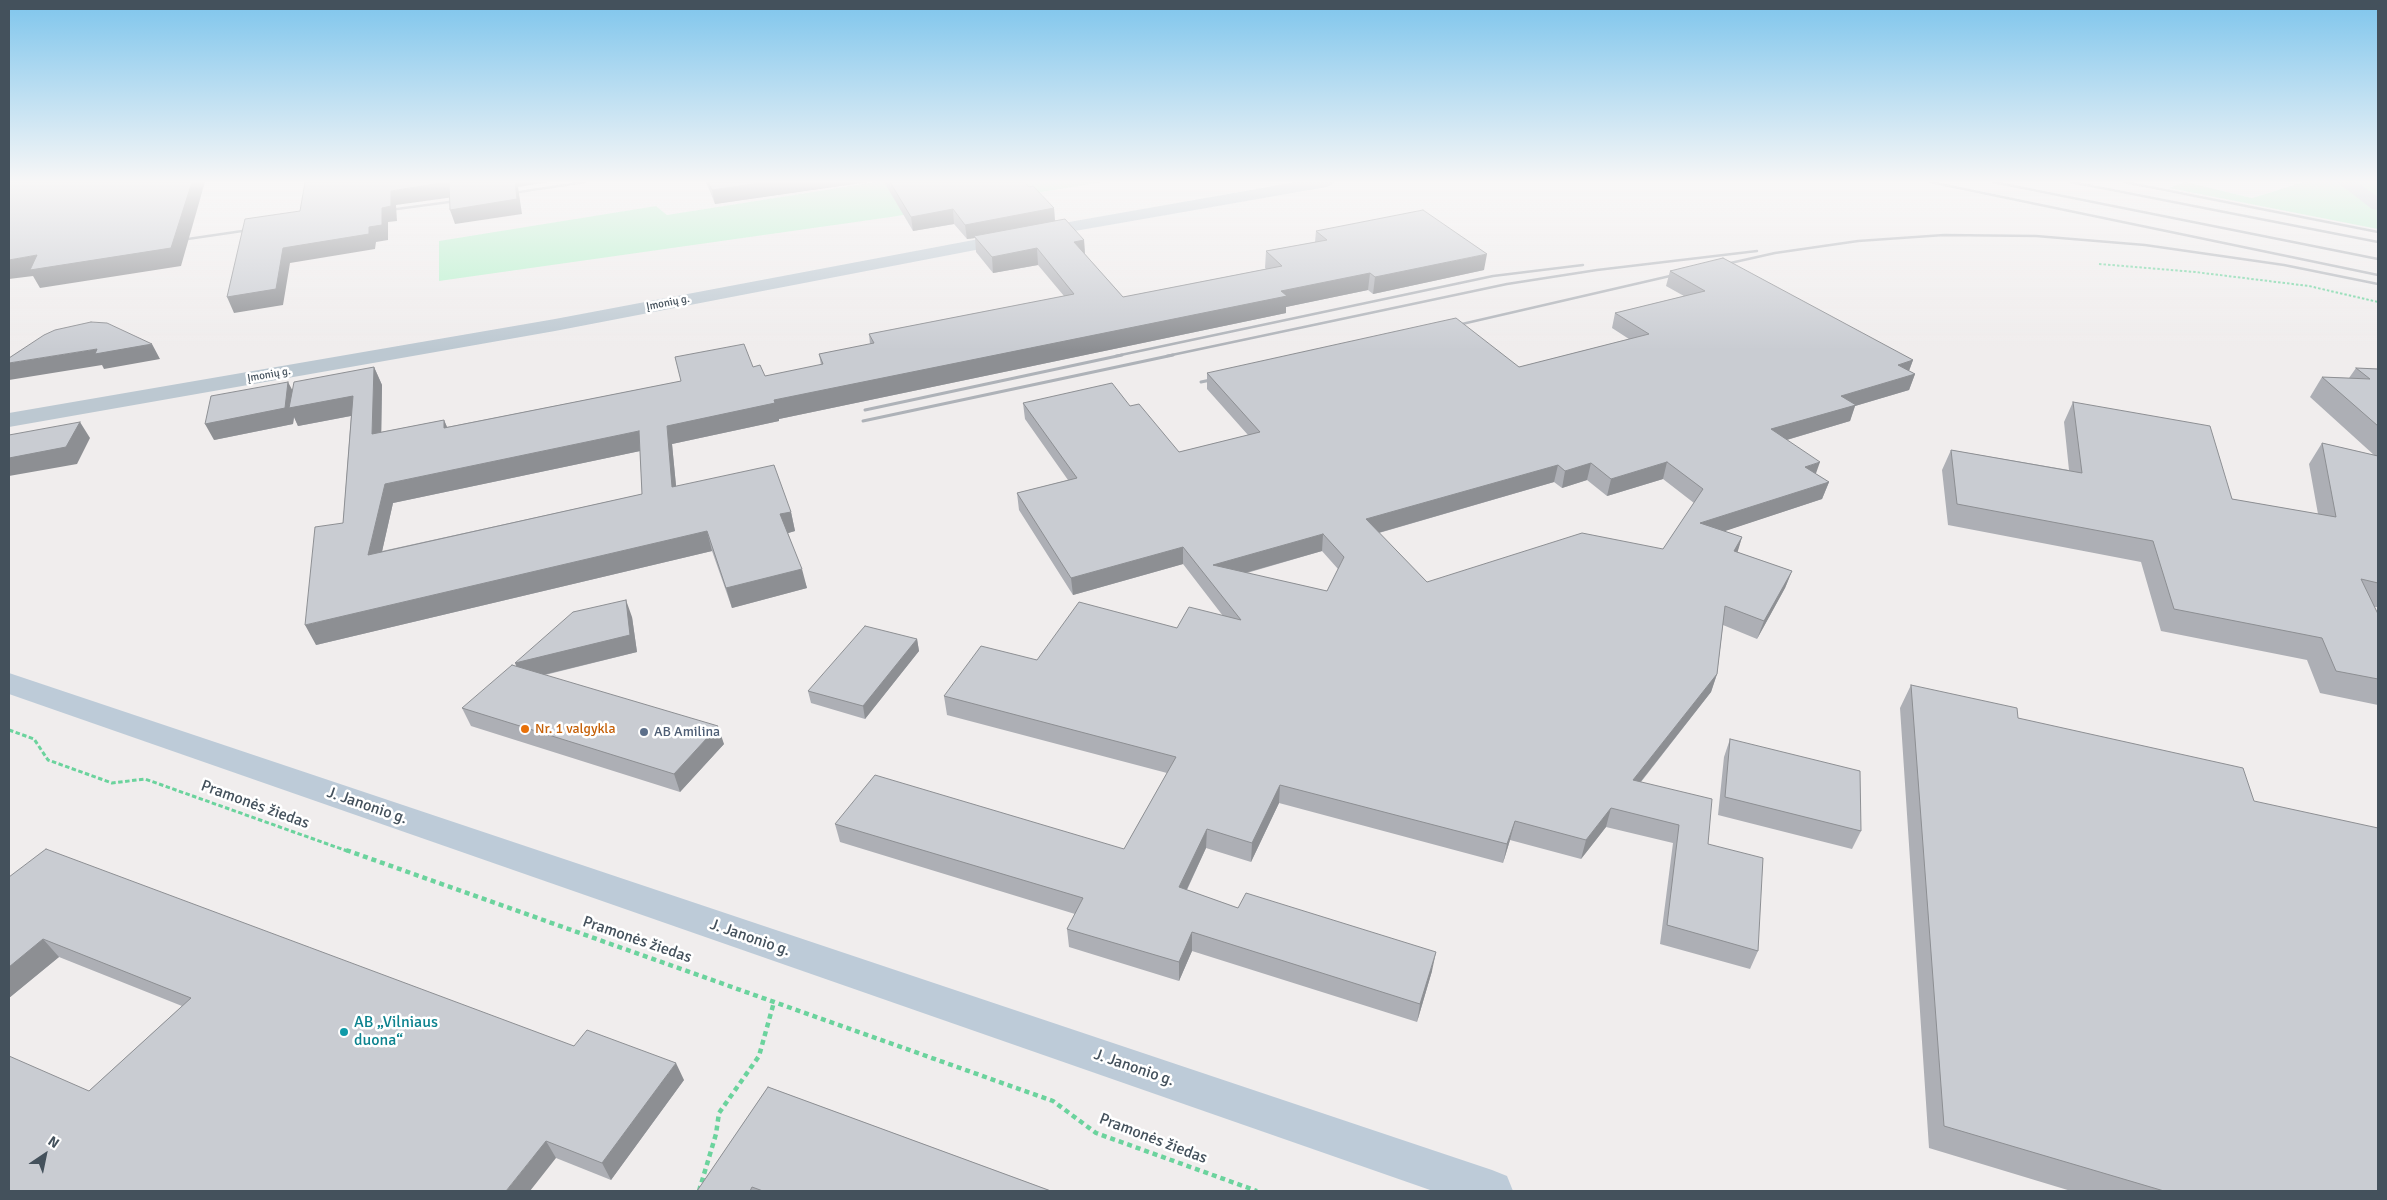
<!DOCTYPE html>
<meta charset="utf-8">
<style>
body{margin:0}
#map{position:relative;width:2387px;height:1200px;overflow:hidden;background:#f0eded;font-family:Signika,sans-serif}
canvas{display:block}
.frame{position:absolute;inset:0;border:10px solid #44515c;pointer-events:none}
.north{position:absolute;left:20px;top:1130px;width:50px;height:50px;-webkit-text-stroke:4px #fff;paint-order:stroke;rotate:34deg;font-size:14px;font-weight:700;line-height:20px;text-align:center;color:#44515c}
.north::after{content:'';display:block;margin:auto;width:18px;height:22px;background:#44515c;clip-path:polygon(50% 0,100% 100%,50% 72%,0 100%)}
</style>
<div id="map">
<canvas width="2387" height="1200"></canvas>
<div class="frame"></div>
<div class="north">N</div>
</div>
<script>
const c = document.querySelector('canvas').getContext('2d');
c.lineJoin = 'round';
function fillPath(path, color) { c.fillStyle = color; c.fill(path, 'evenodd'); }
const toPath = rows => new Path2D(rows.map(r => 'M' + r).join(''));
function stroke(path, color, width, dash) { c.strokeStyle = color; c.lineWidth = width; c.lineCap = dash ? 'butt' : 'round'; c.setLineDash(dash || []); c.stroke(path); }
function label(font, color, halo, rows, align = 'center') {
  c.font = font + ' Signika,sans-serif'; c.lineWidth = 5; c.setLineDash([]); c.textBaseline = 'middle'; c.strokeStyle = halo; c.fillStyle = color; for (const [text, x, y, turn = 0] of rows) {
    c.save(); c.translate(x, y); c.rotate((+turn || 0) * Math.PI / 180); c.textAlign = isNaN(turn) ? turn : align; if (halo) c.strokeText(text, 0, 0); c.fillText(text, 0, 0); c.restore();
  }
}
fillPath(toPath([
 [876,182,1102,182,891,217,439,281,439,241,656,206,667,215],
 [2185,182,2252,198,2304,182,2378,182,2378,229,2169,188]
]), '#b6f2cc');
stroke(toPath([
 [2099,264,2195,272,2309,286,2378,302]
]), '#6bd39d', 2, [2.5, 2]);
stroke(toPath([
 [9,730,34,739,48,760,112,783,145,779,350,852]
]), '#6bd39d', 3, [4.5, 2.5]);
stroke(toPath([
 [346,850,1053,1101,1096,1133,1257,1191],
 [699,1191,716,1134,719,1113,759,1056,774,1002]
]), '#6bd39d', 4.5, [5, 4]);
fillPath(toPath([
 [1296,182,1335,182,1327,187,1069,232,555,331,9,427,9,413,555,319,1069,222,1296,182],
 [2337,182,2357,182,2378,197,2378,210,2372,209,2337,182]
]), '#bcc8d1');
fillPath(toPath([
 [9,673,1492,1170,1507,1176,1513,1191,1433,1191,9,694,9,673]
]), '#bdcbd8');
stroke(toPath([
 [1930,182,2378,275],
 [1993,182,2378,259],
 [2071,182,2378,242],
 [2124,182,2378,232],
 [506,194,585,182],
 [382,211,464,200],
 [174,241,256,229],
 [1717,266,1775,253,1858,241,1944,235,2036,236,2145,245,2284,265,2378,284],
 [1449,327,1683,273],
 [1116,356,1493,276,1583,265],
 [1167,356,1507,284,1597,270,1757,251]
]), '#aeb2b8', 2.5);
stroke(toPath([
 [1201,382,1220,378],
 [865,410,1122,355],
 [863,421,1173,355]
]), '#aeb2b8', 3);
fillPath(toPath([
 [706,182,868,182,715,204],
 [884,182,1024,182,1029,187,1054,208,1055,220,1084,240,1085,254,1123,297,1266,269,1265,268,1266,251,1315,242,1316,231,1484,270,1373,294,1368,290,1286,307,1286,313,779,419,779,421,672,444,676,486,791,512,795,531,788,533,807,588,732,608,712,551,316,645,343,523,351,416,298,426,294,417,293,424,214,440,292,391,374,367,382,385,381,432,444,420,447,427,753,367,765,376,821,365,819,354,870,344,869,334,1064,296,1038,265,993,273,976,252,975,238,967,239,954,224,913,231],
 [640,451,642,494,382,551,393,503],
 [1670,271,1913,360,1909,371,1915,374,1909,390,1855,406,1850,421,1787,440,1816,474,1829,482,1822,499,1724,531,1742,537,1737,552,1792,571,1785,588,1757,639,1723,625,1717,674,1711,692,1641,782,1708,844,1758,951,1750,969,1660,944,1673,843,1606,827,1581,859,1510,840,1503,863,1279,803,1251,862,1206,848,1187,890,1238,908,1432,971,1417,1022,1192,951,1179,981,1069,947,1067,929,1075,914,840,842,835,824,1124,849,1167,773,947,715,944,696,1037,660,1177,628,1223,616,1183,564,1073,595,1019,510,1017,493,1068,480,1025,419,1023,403,1130,406,1179,452,1248,435,1207,389,1207,373,1519,367,1629,339,1612,328,1615,313,1684,296,1666,286],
 [1663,479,1694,503,1663,549,1427,582,1379,533,1554,482,1562,488,1587,480,1607,496],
 [1322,551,1338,569,1327,591,1247,573],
 [2356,368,2378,369,2378,607,2374,607,2378,615,2378,705,2320,693,2307,660,2161,631,2141,562,1948,525,1942,470,1951,450,2069,470,2064,422,2073,402,2232,499,2318,514,2309,464,2322,443,2374,455,2310,397,2322,377,2349,378],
 [632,617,637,652,545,675,724,744,680,792,471,726,462,708],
 [917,639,919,651,865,719,811,703,808,691],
 [1911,685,2018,718,2378,1191,2071,1191,1929,1148,1900,708],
 [1730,739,1861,831,1852,849,1718,815,1724,757],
 [9,877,574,1046,684,1080,611,1180,556,1158,89,1091,182,1006,59,957,9,998],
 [768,1087,1051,1191,697,1191]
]), '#adafb5');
fillPath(toPath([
 [192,182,205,182,181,266,40,288,33,276,9,279,9,260,37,255],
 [449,182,454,197,396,205,397,221,388,222,388,240,376,242,375,249,290,263,283,305,234,313,227,297,283,248,369,227,382,208,391,191],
 [515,182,549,182,518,187,522,214,455,224,450,210],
 [767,182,868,182,715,204,712,190],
 [1054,208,1055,223,974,236,975,238,967,239,965,225],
 [953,209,954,224,913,231,911,217],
 [1084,240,1085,256,1074,242],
 [1037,248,1038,265,993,273,992,257],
 [1487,254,1484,270,1373,294,1375,277],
 [1370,273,1368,290,1286,307,1286,313,779,419,779,421,672,444,678,506,672,487,667,426,774,400,1281,291],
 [152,344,160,359,104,369,102,365,9,380,9,363,97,349],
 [1913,360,1907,376,1898,365],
 [374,367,382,385,381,453,372,434],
 [1915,374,1909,390,1855,406,1850,421,1766,446,1771,429,1841,396],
 [288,382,296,397,353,396,361,414,298,426,294,417,293,424,214,440,205,424],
 [444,420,452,439,444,428],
 [80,422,90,438,77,464,9,476,9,458],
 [639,431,645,450,393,503,377,574,368,555,385,484],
 [1667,462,1663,479,1607,496,1611,479],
 [1820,462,1814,479,1805,467],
 [1591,463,1587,480,1562,488,1565,471],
 [1558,465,1554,482,1364,537,1366,519],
 [1829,482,1822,499,1695,541,1700,523],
 [791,512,795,531,785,534,780,514],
 [707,531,712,551,316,645,305,625],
 [1323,534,1322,551,1213,582,1213,565],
 [1742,537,1737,554,1734,551],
 [1183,547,1183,564,1073,595,1071,578],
 [802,569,807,588,732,608,726,588],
 [1792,571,1785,588,1757,639,1764,621],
 [626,600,632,617,637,652,522,680,515,663],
 [917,639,919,651,865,719,863,706],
 [1717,674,1711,692,1627,799,1633,780],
 [718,726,724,744,680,792,674,774],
 [1280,785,1279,803,1251,862,1252,843],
 [1611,808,1606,827,1581,859,1586,840],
 [1515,821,1510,840,1503,863,1507,844],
 [1207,829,1206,848,1179,906,1179,887],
 [1192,932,1192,951,1179,981,1179,962],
 [43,939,59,957,9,998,9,967],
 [1436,952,1432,971,1417,1022,1420,1004],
 [676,1063,684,1080,611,1180,602,1163],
 [546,1141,556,1158,530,1191,506,1191]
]), '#8d8f93');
const building = toPath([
 [9,182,192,182,171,248,30,270,37,255,9,260,9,182],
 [305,182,448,182,391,191,391,206,382,208,382,225,369,227,369,234,283,248,276,289,227,297,245,219,300,211,305,182],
 [449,182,515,182,517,199,450,210,449,182],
 [708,182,767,182,712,190,708,182],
 [890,182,1024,182,1029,187,1033,186,1054,208,965,225,953,209,911,217,890,182],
 [1423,210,1487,254,1375,277,1370,273,1281,291,1287,296,774,400,775,403,667,426,672,487,774,465,791,512,780,514,802,569,726,588,707,531,305,625,315,527,343,523,353,396,289,408,294,382,374,367,372,434,444,420,444,428,681,381,675,357,744,344,753,367,760,365,765,376,823,364,819,354,874,343,869,334,1074,294,1037,248,992,257,974,236,1065,219,1084,240,1074,242,1123,297,1282,266,1266,251,1327,240,1316,231,1423,210],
 [639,431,642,494,368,555,385,484,639,431],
 [1723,258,1913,360,1898,365,1915,374,1841,396,1856,405,1771,429,1820,462,1805,467,1829,482,1700,523,1742,537,1734,551,1792,571,1764,621,1725,606,1717,674,1633,780,1712,799,1708,844,1763,858,1758,951,1667,925,1679,825,1611,808,1586,840,1515,821,1507,844,1280,785,1252,843,1207,829,1179,887,1238,908,1246,893,1436,952,1420,1004,1192,932,1179,962,1067,929,1083,898,835,824,875,775,1124,849,1176,757,944,696,981,646,1037,660,1079,602,1177,628,1189,607,1241,620,1183,547,1071,578,1017,493,1077,478,1023,403,1112,383,1130,406,1139,404,1179,452,1260,432,1207,373,1456,318,1519,367,1649,334,1615,313,1705,291,1670,271,1723,258],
 [1667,462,1703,489,1663,549,1582,533,1427,582,1366,519,1558,465,1565,471,1591,463,1611,479,1667,462],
 [1323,534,1344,557,1327,591,1213,565,1323,534],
 [91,322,107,323,152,344,95,354,97,349,9,363,9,358,44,335,55,330,91,322],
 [2356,368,2378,369,2378,426,2322,377,2370,379,2356,368],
 [288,382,285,408,205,424,211,396,288,382],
 [2073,402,2210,426,2232,499,2336,517,2322,443,2378,456,2378,583,2361,579,2378,614,2378,679,2336,671,2322,638,2174,609,2153,541,1957,504,1951,450,2082,473,2073,402],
 [80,422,66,447,9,458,9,435,80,422],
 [626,600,630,635,515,663,573,612,626,600],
 [865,626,917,639,863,706,808,691,865,626],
 [512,665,718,726,674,774,462,708,512,665],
 [1911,685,2017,708,2018,718,2243,768,2254,801,2378,828,2378,1191,2164,1191,1944,1126,1911,685],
 [1730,739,1860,771,1861,831,1725,797,1730,739],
 [46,849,574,1046,587,1030,676,1063,602,1163,546,1141,506,1191,9,1191,9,1056,89,1091,191,998,43,939,9,967,9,877,46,849],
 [768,1087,1051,1191,763,1191,752,1187,750,1191,697,1191,768,1087]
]);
fillPath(building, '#c9ccd2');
stroke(building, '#8d8f93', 1);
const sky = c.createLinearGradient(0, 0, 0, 350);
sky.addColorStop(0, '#7ec5ec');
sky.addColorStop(0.52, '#f8f7f7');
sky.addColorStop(1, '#f8f7f700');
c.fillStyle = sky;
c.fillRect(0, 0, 2387, 350);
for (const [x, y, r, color] of [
 [525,729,5,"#e8710a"],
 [644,732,5,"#5c6f8a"],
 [344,1032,5,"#0f9aa8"]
]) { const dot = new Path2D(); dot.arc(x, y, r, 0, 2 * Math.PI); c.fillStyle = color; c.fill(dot); stroke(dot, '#fff', 2); }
label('11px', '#44515c', '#fff', [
 ["Įmonių g.",668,303,-11],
 ["Įmonių g.",269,375,-10]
]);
label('14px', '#c56008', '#fff', [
 ["Nr. 1 valgykla",535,729]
], 'left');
label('14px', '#4e5e75', '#fff', [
 ["AB Amilina",654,732]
], 'left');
label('16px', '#44515c', '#fff', [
 ["Pramonės žiedas",255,805,20],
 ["J. Janonio g.",367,806,19],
 ["J. Janonio g.",750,938,19],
 ["Pramonės žiedas",637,940,19],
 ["J. Janonio g.",1134,1068,19],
 ["Pramonės žiedas",1153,1139,21]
]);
label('16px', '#0d838f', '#fff', [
 ["AB „Vilniaus",354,1023],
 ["duona“",354,1041]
], 'left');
</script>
